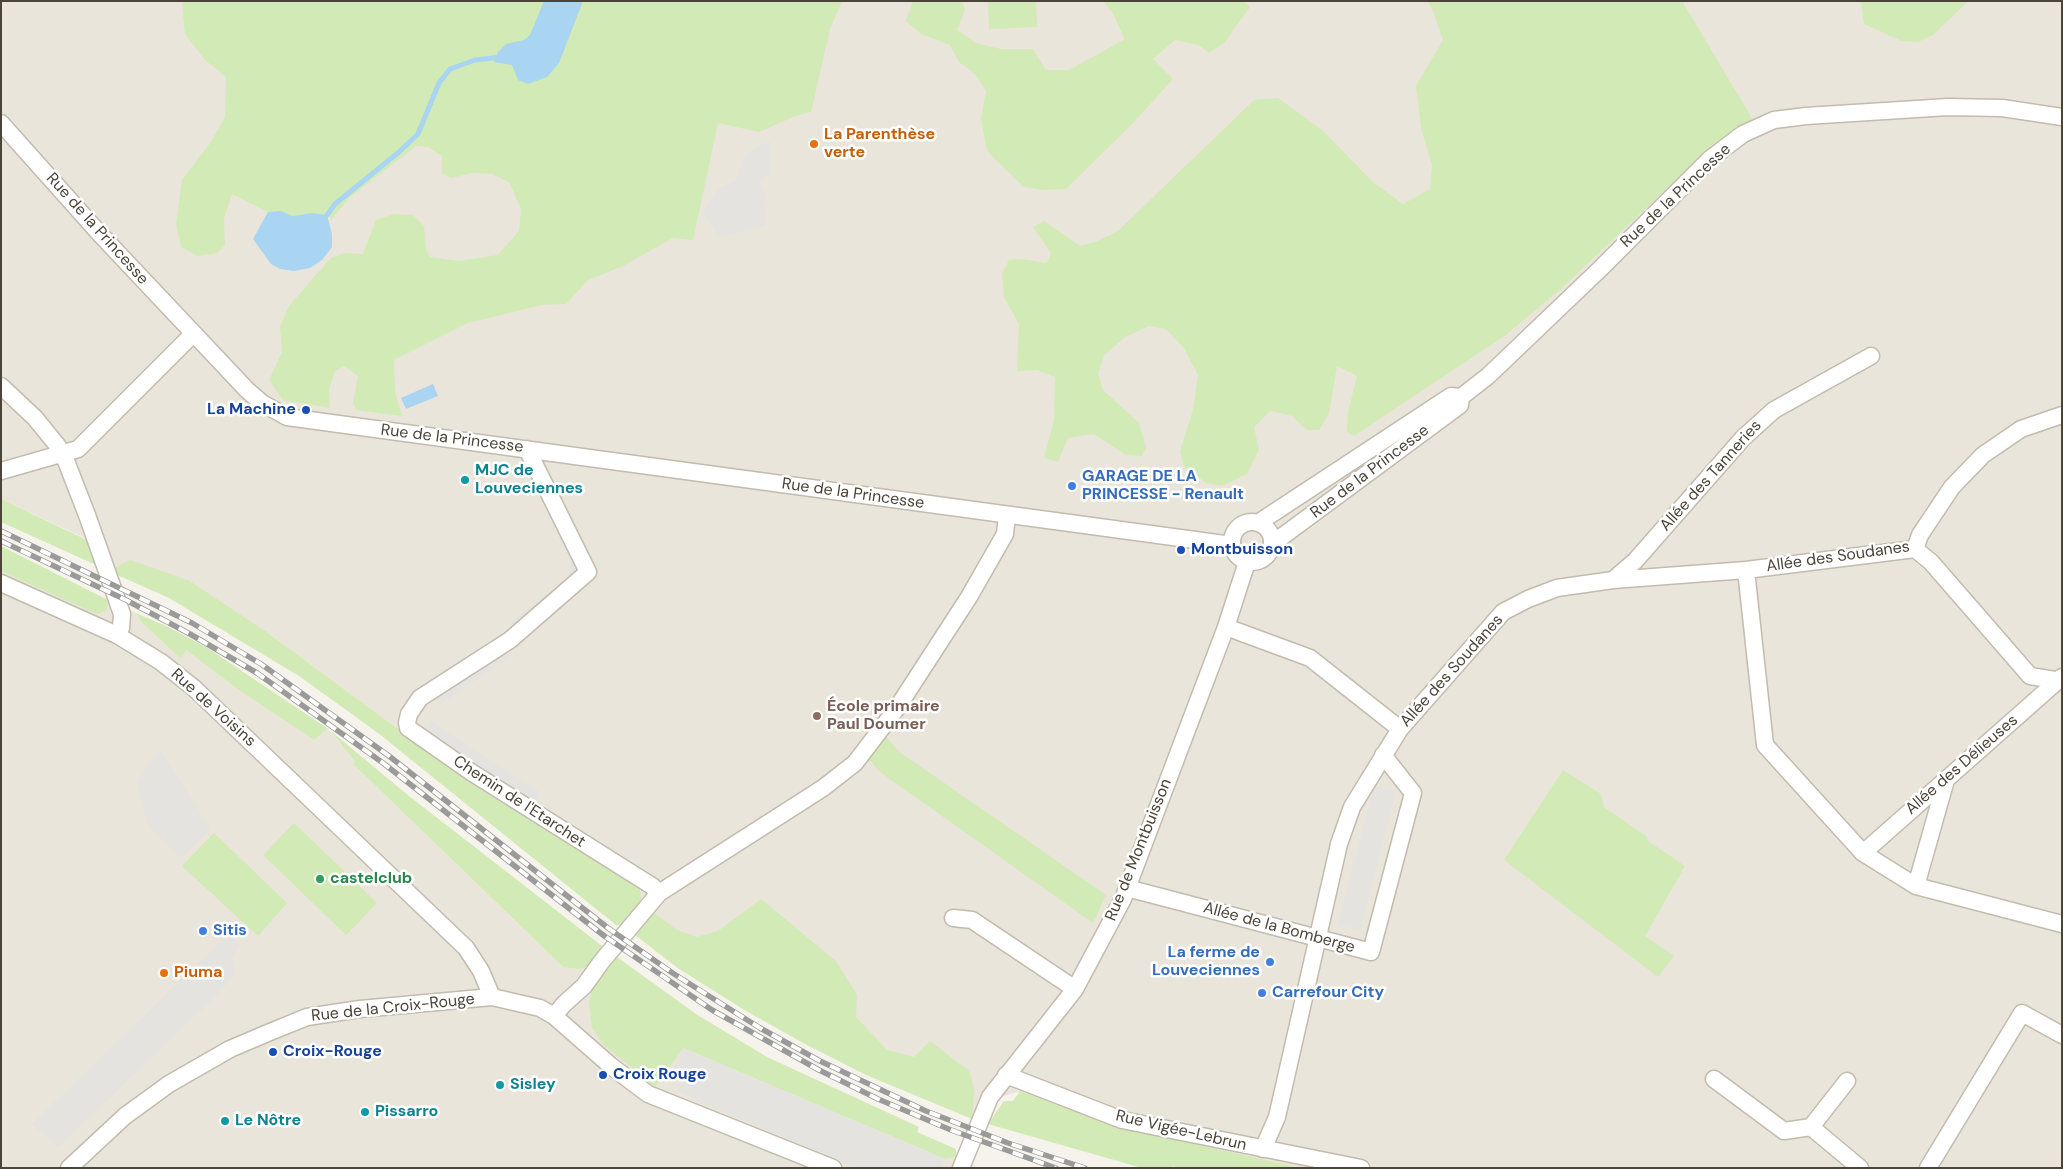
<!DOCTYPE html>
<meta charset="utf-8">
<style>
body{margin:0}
#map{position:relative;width:2063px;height:1169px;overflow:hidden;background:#f6f3ec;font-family:"DM Sans",sans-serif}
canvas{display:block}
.frame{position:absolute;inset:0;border:2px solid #4b4439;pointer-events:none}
</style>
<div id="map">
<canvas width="2063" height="1169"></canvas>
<div class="frame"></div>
</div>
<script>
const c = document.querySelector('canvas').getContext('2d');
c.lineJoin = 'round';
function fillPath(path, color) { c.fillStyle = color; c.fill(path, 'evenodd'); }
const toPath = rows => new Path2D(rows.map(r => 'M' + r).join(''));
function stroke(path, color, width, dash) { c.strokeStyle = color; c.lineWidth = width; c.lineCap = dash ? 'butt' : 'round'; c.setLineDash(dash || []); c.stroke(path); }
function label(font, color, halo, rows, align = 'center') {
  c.font = font + ' "DM Sans",sans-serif'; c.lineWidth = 5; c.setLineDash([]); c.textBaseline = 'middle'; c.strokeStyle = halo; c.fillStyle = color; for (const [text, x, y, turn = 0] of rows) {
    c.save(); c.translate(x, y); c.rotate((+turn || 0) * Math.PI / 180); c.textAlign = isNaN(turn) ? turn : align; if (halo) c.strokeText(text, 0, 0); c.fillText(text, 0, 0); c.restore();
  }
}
fillPath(toPath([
 [1,1,2062,1,2062,1168,1301,1168,1115,1126,1020,1091,1000,1097,986,1125,972,1119,964,1111,655,943,635,935,624,926,535,804,390,723,268,633,96,565,89,540,1,499],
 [1,571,107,610,108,600,136,613,141,622,180,658,186,650,240,691,314,740,327,728,355,762,353,764,563,967,606,949,617,957,592,989,683,1048,945,1159,956,1157,972,1163,973,1168,1,1168]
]), '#eae5da');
fillPath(toPath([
 [182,1,842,1,830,29,811,112,798,115,759,132,718,123,693,240,673,238,623,266,588,280,566,304,542,305,468,323,394,360,395,392,402,416,356,410,353,403,358,376,344,366,335,371,329,389,330,408,283,400,269,380,282,352,280,326,289,306,331,258,344,253,363,254,376,220,393,214,413,215,424,226,426,249,430,257,459,261,498,255,519,231,521,209,510,183,492,174,473,173,451,178,442,173,442,156,428,147,416,146,349,198,332,219,327,215,312,213,293,216,281,211,268,212,232,194,224,218,225,245,217,253,198,256,181,247,176,224,182,180,211,142,225,117,226,77,205,60,185,34],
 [913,1,962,1,965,10,957,30,976,43,1001,49,1033,49,1046,70,1069,70,1125,39,1112,12,1103,1,1243,1,1250,7,1224,43,1209,53,1199,45,1175,40,1153,59,1173,79,1131,125,1066,189,1042,190,1024,187,987,151,981,119,986,91,975,74,959,62,950,45,921,34,906,21],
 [988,1,1036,1,1037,27,989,29],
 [1427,1,1682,1,1753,120,1713,144,1560,290,1503,337,1354,436,1347,432,1348,412,1357,376,1337,366,1329,413,1319,430,1307,430,1292,416,1270,411,1254,427,1259,450,1247,474,1222,486,1206,483,1184,466,1180,451,1193,410,1198,375,1184,348,1166,329,1149,326,1125,337,1104,355,1098,373,1103,390,1139,423,1146,448,1142,456,1126,455,1094,434,1068,438,1058,462,1044,458,1054,420,1055,377,1037,370,1017,371,1019,324,1004,297,1002,273,1009,260,1020,259,1047,263,1051,253,1033,227,1044,221,1080,246,1095,242,1118,231,1254,100,1278,98,1323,131,1374,183,1403,204,1430,189,1432,165,1421,128,1416,86,1443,40,1432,8],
 [1861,1,1968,1,1933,35,1918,42,1902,41,1864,24],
 [1,499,89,541,96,565,1,522],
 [1,546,108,600,107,610,97,614,1,571],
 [130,560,188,580,268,633,390,723,629,878,640,890,641,900,624,926,616,925,378,733,299,676,169,598,115,574,113,569],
 [136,613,166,626,206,647,327,728,409,796,606,949,593,965,580,969,563,967,353,764,355,762,328,728,314,740,240,691,186,650,181,659,141,622],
 [886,736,898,751,1106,895,1093,923,880,772,868,758],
 [1563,770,1601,794,1604,807,1646,836,1648,841,1685,866,1645,936,1674,956,1658,977,1504,860],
 [294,823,377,903,346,935,263,855],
 [214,833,287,903,258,936,182,866],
 [761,899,836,961,857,995,856,1017,887,1050,914,1057,930,1041,969,1071,974,1088,972,1119,866,1075,805,1044,746,1011,679,969,635,935,653,912,677,930,697,937,718,931],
 [617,957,696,1014,767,1057,919,1127,917,1132,956,1149,956,1157,945,1159,683,1048,655,1087,603,1044,592,1027,589,1003,592,989],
 [1020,1091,1115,1126,1301,1168,1177,1168,1173,1166,1172,1168,1142,1168,988,1124,1004,1101,1013,1101]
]), '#d2eab5');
fillPath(toPath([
 [770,141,770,174,759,181,765,193,766,226,719,237,703,212,717,190,736,180,746,153],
 [563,531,578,562,578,574,509,635,512,621,564,581,568,575,571,558,560,540],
 [504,649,512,655,438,706,432,698],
 [430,720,540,792,535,804,426,734],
 [160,749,211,830,181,858,147,823,137,782],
 [1374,786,1396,792,1360,930,1338,924],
 [228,935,241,944,232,958,236,973,220,992,58,1147,32,1124],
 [683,1048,945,1159,941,1168,857,1168,678,1092,683,1081,671,1076]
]), '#e5e3e0');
fillPath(toPath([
 [544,1,583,1,559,63,547,77,528,84,518,80,512,65,494,62,498,52,506,44,524,40,530,35],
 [281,211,293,216,312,213,327,215,332,234,332,247,322,260,310,268,294,271,280,269,271,264,253,239,268,212],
 [433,384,438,396,406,409,401,398]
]), '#a9d4f2');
stroke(toPath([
 [327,215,335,204,399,152,418,134,439,83,450,69,475,60,502,57]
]), '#a9d4f2', 5);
const minor = toPath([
 [1,123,99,233,247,390,262,403,287,417,1232,545],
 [1,386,35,418,57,445,66,461,87,515,122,614,121,628,117,635],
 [527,449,588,572,510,640,420,698,409,714,407,723,408,728,471,772,652,886,659,893],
 [1,471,78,449,193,334],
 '1232 542a20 20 0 1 1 40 0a20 20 0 1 1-40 0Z',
 [1258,523,1451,396,1461,397],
 [1272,544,1460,405,1461,397,1488,376,1600,269,1710,159,1743,134,1774,120,1806,116,1948,107,2002,108,2062,117],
 [1915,549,1931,562,2030,676,2062,681],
 [1746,570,1765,745,1863,853,1916,886,2062,924],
 [1613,580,1635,561,1743,438,1774,410,1871,356],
 [1,583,117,635,161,662,194,688,466,948,481,971,492,997],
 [1226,627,1310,658,1400,729],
 [1863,853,2062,677],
 [1916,886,1946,780],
 [1127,888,1371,952,1413,793,1383,755],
 [953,918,972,920,1075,989],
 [554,1016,564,1004,584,986,602,961,659,893,823,788,855,763,897,708,969,597,1005,534,1007,515],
 [1006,1075,1122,1120,1361,1168],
 [1714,1079,1784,1131,1811,1127,1860,1168],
 [1811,1127,1847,1081],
 [1263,1149,1277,1117,1339,844,1352,807,1400,729,1503,612,1528,599,1557,588,1613,580,1746,570,1915,549,1920,535,1952,487,1983,455,2021,429,2062,415],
 [69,1168,125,1116,169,1084,230,1049,270,1032,307,1017,360,1009,492,997,540,1008,554,1016,611,1066,648,1094,833,1168],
 [961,1168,990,1097,1075,989,1123,899,1226,627,1247,562],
 [1928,1168,2022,1013,2062,1035]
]);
stroke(minor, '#c2bbae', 19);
stroke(minor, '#fff', 16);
const rail = toPath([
 [1,531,192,623,261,664,389,756,608,928,674,974,760,1028,820,1061,926,1111,1008,1143,1085,1168],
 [1,541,126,600,190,634,257,673,383,763,603,935,712,1010,819,1070,878,1099,951,1130,1056,1168]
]);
stroke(rail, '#9a9a9a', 5.5);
stroke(rail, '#fff', 4, [11]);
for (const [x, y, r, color] of [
 [814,144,5,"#e8710a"],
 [306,410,5,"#1a4fb4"],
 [465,480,5,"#0f9aa8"],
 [1072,486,5,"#3f7fe0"],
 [1181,550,5,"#1a4fb4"],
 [817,716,5,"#8d6e63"],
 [320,879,5,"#2e9e5b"],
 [203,931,5,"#3f7fe0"],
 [1270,962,5,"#3f7fe0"],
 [164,973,5,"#e8710a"],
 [1262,993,5,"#3f7fe0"],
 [273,1052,5,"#1a4fb4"],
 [603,1075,5,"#1a4fb4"],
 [500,1085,5,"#0f9aa8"],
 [365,1112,5,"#0f9aa8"],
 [225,1121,5,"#0f9aa8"]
]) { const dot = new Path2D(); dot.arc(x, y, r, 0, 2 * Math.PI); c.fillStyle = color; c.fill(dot); stroke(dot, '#fff', 2); }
label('bold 16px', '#c56008', '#fff', [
 ["La Parenthèse",824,135],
 ["verte",824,153],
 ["Piuma",174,973]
], 'left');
label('16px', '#4b4439', '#fff', [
 ["Rue de la Princesse",1676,196,-43],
 ["Rue de la Princesse",97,229,48],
 ["Rue de la Princesse",452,439,7],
 ["Rue de la Princesse",1370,472,-37],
 ["Allée des Tanneries",1711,476,-48],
 ["Rue de la Princesse",853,494,8],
 ["Allée des Soudanes",1838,557,-8],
 ["Allée des Soudanes",1452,671,-48],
 ["Rue de Voisins",213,708,42],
 ["Allée des Délieuses",1962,765,-41],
 ["Chemin de l'Etarchet",519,802,33],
 ["Rue de Montbuisson",1139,850,-68],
 ["Allée de la Bomberge",1279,928,15],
 ["Rue de la Croix-Rouge",393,1008,-6],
 ["Rue Vigée-Lebrun",1181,1131,13]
]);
label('bold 16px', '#164399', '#fff', [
 ["La Machine",296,410,"right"],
 ["Montbuisson",1191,550],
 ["Croix-Rouge",283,1052],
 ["Croix Rouge",613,1075]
], 'left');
label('bold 16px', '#0d838f', '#fff', [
 ["MJC de",475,471],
 ["Louveciennes",475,489],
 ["Sisley",510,1085],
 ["Pissarro",375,1112],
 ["Le Nôtre",235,1121]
], 'left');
label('bold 16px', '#366cbe', '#fff', [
 ["GARAGE DE LA",1082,477],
 ["PRINCESSE - Renault",1082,495],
 ["Sitis",213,931],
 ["La ferme de",1260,953,"right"],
 ["Louveciennes",1260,971,"right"],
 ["Carrefour City",1272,993]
], 'left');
label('bold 16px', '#785e54', '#fff', [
 ["École primaire",827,707],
 ["Paul Doumer",827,725]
], 'left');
label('bold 16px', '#27864d', '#fff', [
 ["castelclub",330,879]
], 'left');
</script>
